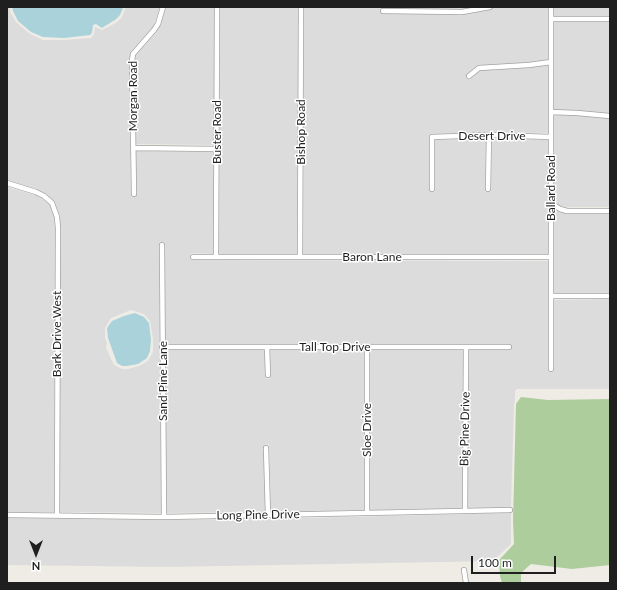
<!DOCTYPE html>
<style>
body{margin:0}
#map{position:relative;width:617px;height:590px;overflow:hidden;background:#efece6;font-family:Lato,sans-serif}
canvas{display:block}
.frame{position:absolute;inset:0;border:8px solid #1f1f1f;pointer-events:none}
.north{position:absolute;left:16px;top:534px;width:40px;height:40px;-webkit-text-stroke:3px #fff;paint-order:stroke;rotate:180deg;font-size:11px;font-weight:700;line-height:16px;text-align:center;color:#1f1f1f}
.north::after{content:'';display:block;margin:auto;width:14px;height:18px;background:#1f1f1f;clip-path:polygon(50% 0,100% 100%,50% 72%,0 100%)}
.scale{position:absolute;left:471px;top:556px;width:85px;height:18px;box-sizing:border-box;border:2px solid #1f1f1f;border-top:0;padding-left:5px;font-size:12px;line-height:14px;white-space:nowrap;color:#1f1f1f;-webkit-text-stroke:3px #fff;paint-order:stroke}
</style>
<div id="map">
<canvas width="617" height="590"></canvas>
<div class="frame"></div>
<div class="north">N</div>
<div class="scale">100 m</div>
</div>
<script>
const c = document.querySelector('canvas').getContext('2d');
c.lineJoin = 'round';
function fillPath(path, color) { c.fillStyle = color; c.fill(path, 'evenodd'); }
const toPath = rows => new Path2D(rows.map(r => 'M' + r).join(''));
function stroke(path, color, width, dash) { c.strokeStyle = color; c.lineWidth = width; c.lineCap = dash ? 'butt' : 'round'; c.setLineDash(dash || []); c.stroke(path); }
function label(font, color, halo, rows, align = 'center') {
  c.font = font + ' Lato,sans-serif'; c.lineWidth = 3; c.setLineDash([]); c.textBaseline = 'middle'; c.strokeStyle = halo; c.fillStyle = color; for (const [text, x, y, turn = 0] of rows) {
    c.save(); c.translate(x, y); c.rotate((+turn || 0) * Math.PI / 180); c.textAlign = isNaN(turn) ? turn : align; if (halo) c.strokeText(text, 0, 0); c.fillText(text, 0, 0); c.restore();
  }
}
fillPath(toPath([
 [7,7,10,7,10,12,16,22,30,34,43,40,64,40,91,38,94,34,95,27,102,30,116,23,122,17,126,7,160,7,155,22,152,28,131,51,129,61,131,197,136,197,136,151,214,152,214,254,190,253,190,260,548,261,548,372,554,372,554,300,610,299,610,389,517,389,515,391,515,401,514,404,511,507,467,508,469,350,511,350,511,344,165,344,165,242,159,242,161,513,60,512,60,216,55,202,45,193,37,189,7,180],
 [131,310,144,314,150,321,153,339,153,352,148,361,139,366,128,369,122,369,114,365,106,348,107,343,105,338,105,328,111,318],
 [166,7,214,7,214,145,136,144,135,62,136,55,156,33,160,26],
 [220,7,299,7,297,254,219,254],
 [304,7,548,7,548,133,486,132,429,134,430,192,435,192,435,140,486,139,485,192,491,192,492,139,548,140,548,254,303,254],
 [554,7,610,7,610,207,567,207,561,206,556,203,554,199],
 [7,187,35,195,42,199,50,205,54,217,55,228,54,512,7,512],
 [554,209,559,212,567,214,610,214,610,293,554,293],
 [165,350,265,350,266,379,271,378,270,350,364,350,364,510,271,512,269,444,264,445,266,512,166,513],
 [370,350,463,350,462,508,370,510],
 [511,513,511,544,497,557,496,561,168,567,7,565,7,518,161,520,266,519]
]), '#dddcdc');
fillPath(toPath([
 [521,397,548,400,610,399,610,565,572,569,531,564,521,573,521,583,502,583,500,576,499,560,514,544,513,521,516,404]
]), '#adcd9d');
fillPath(toPath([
 [12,7,123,7,123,8,120,15,115,20,105,26,102,28,96,24,93,25,92,33,90,35,64,38,43,37,31,32,18,21,13,11],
 [135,313,144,317,149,323,151,339,150,351,147,358,138,364,127,366,122,366,117,363,108,338,107,328,112,321,124,316]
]), '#a9d2db');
const street = toPath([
 [551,7,551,369],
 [383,11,462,12,490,7],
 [551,19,610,19],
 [469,76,479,68,529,65,551,62],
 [551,112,577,113,610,116],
 [133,148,217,149],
 [7,183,36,192,44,196,52,203,57,217,58,228,57,516],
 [432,189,432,137,489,135,551,137],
 [488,189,489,135],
 [134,194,132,61,133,54,154,30,158,24,163,7],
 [552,201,554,205,560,209,567,211,610,211],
 [162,245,164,517],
 [193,257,551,257],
 [216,257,217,7],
 [300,257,301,7],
 [551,296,610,296],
 [162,347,509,347],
 [267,347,268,375],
 [266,448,268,515],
 [465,511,466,347],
 [367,513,367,347],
 [7,515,164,517,268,515,510,510],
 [464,570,466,583]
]);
stroke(street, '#a3a3a3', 6);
stroke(street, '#fff', 4.5);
label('12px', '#1f1f1f', '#fff', [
 ["Morgan Road",133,96,-90],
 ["Buster Road",217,132,-90],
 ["Bishop Road",301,132,-90],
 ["Desert Drive",492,136],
 ["Ballard Road",551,188,-90],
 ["Baron Lane",372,257],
 ["Bark Drive West",57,334,-90],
 ["Tall Top Drive",335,347],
 ["Sand Pine Lane",163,381,-90],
 ["Big Pine Drive",465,429,-89],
 ["Sloe Drive",367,430,-90],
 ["Long Pine Drive",258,515,-1]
]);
</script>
